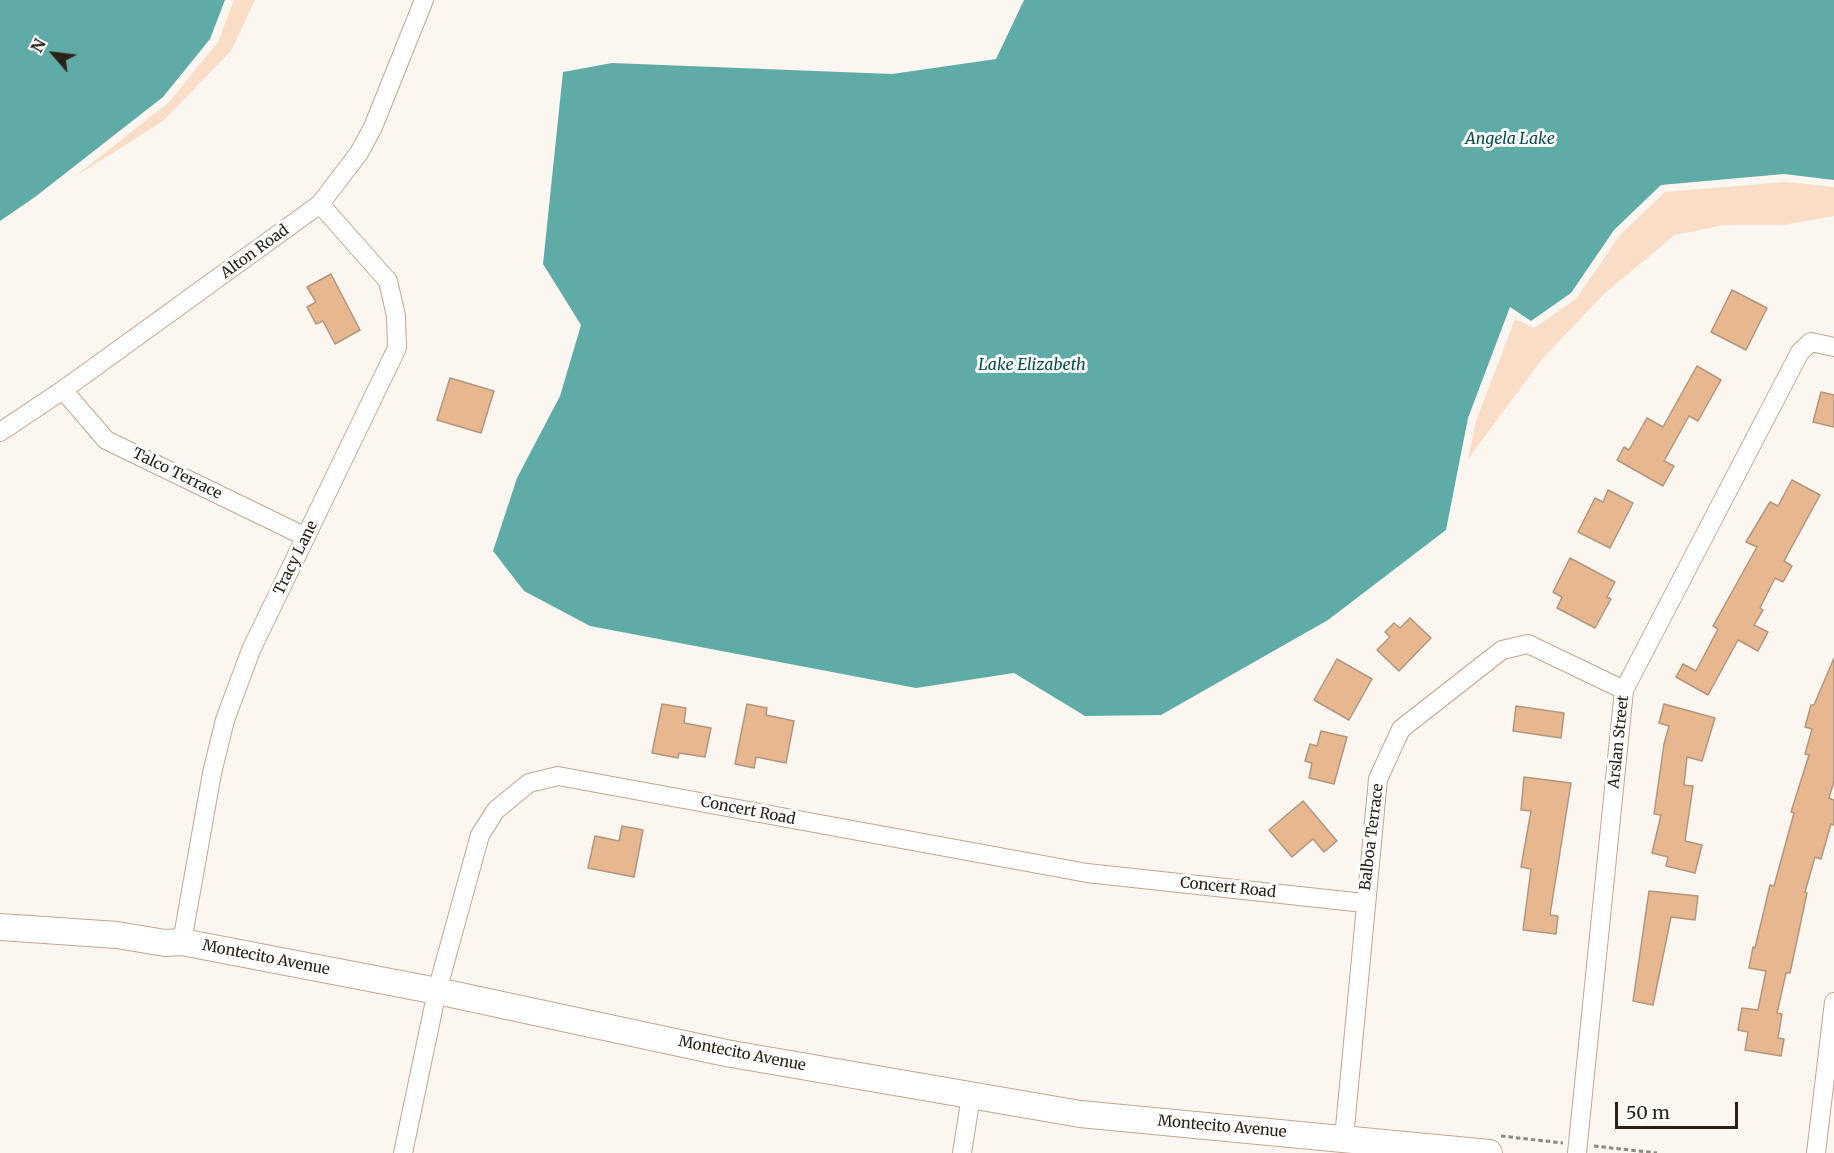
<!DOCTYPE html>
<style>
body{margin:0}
#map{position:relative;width:1834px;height:1153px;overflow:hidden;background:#fcf6f1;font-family:Merriweather,serif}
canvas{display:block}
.north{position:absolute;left:24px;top:24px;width:60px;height:60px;-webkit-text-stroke:4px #fff;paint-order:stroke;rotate:298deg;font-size:16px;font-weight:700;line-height:24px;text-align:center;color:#2c2118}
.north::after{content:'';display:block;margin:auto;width:21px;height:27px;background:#2c2118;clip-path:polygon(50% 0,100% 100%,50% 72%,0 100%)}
.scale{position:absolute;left:1615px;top:1102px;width:123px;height:27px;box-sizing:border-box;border:3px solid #2c2118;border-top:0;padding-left:8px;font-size:18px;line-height:21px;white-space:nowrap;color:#2c2118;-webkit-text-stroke:4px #fff;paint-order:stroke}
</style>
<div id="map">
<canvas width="1834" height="1153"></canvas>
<div class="north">N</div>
<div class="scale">50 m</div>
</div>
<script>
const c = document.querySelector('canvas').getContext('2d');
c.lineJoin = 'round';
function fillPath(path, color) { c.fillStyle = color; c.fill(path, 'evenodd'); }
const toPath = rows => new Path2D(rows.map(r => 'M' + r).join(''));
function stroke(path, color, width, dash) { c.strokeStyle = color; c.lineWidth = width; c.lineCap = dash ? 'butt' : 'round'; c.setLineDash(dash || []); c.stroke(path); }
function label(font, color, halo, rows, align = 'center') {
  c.font = font + ' Merriweather,serif'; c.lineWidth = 6; c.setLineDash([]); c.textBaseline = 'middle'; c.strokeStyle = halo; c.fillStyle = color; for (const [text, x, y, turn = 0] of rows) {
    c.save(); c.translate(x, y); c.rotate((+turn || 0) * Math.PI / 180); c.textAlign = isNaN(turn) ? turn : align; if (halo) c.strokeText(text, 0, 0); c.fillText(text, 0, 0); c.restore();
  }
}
fillPath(toPath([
 [234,0,255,0,231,51,163,121,73,178,169,102,218,42],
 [1786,182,1834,187,1834,216,1783,225,1724,225,1675,235,1605,293,1543,358,1468,459,1476,421,1515,319,1534,328,1576,299,1620,235,1665,192]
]), '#faddc6');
fillPath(toPath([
 [0,0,225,0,210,39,163,97,35,197,0,221],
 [1024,0,1834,0,1834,180,1784,174,1661,185,1614,230,1571,293,1531,321,1510,307,1468,418,1446,530,1328,620,1161,715,1085,716,1014,673,916,688,590,626,524,591,493,551,517,478,560,396,581,325,543,264,563,72,612,63,892,74,996,59]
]), '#5faca7');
const building = toPath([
 [331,274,360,330,335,344,323,321,316,324,307,307,316,302,307,287,331,274],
 [1732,290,1767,308,1746,350,1711,332,1732,290],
 [1697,366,1721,380,1698,421,1689,416,1664,461,1674,466,1663,486,1617,460,1624,447,1629,450,1647,418,1663,427,1697,366],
 [450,378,494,391,481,433,437,420,450,378],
 [1821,392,1834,395,1834,427,1813,422,1821,392],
 [1792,480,1820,495,1784,561,1792,566,1783,582,1775,578,1760,608,1763,610,1754,625,1768,632,1758,651,1738,640,1708,695,1676,677,1683,664,1696,671,1718,629,1713,626,1757,547,1746,542,1770,502,1778,506,1792,480],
 [1608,490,1633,503,1610,548,1578,532,1595,498,1603,502,1608,490],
 [1570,558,1615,582,1607,597,1611,599,1595,628,1557,608,1562,597,1553,592,1570,558],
 [1410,618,1431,638,1399,671,1377,650,1390,637,1385,632,1394,623,1400,628,1410,618],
 [1834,658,1834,781,1829,798,1834,800,1834,825,1831,824,1821,859,1815,857,1805,892,1807,893,1790,973,1786,973,1777,1013,1782,1014,1778,1038,1784,1039,1781,1056,1745,1050,1748,1032,1738,1030,1742,1008,1758,1010,1766,971,1749,968,1753,947,1755,948,1770,885,1774,886,1794,813,1791,812,1809,755,1805,754,1812,729,1805,727,1811,705,1814,705,1834,658],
 [1337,659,1372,679,1349,720,1314,700,1337,659],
 [662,704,686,708,684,723,711,728,705,757,679,753,678,758,652,753,662,704],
 [747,704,767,708,766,715,794,721,786,763,756,757,754,768,735,764,747,704],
 [1664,704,1715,718,1702,761,1687,757,1684,785,1693,786,1685,841,1702,845,1695,873,1666,866,1668,857,1652,853,1661,815,1654,814,1664,744,1669,726,1659,723,1664,704],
 [1516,706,1564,713,1561,738,1513,731,1516,706],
 [1321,731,1347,737,1334,784,1309,778,1312,763,1305,761,1310,744,1317,746,1321,731],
 [1524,777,1571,783,1550,915,1558,916,1556,934,1523,930,1531,869,1521,867,1531,811,1521,810,1524,777],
 [1303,801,1337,841,1324,852,1313,839,1292,857,1269,830,1303,801],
 [622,826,643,830,634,877,588,868,595,836,619,841,622,826],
 [1649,891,1698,896,1695,920,1671,917,1653,1005,1633,1001,1649,891]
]);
fillPath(building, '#e7b88f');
stroke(building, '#b3967e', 1.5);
const street = toPath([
 [63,390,106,440,306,537],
 [0,432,63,390,320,204,359,153,373,127,424,0],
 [182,942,212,773,225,720,251,650,397,348,396,316,388,281,320,204],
 [1344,1138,1378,779,1401,729,1502,650,1528,644,1624,690],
 [403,1153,437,991,480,835,496,810,529,783,558,776,1087,873,1364,903],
 [962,1153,971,1096],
 [1577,1153,1624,690,1800,352,1811,342,1834,347],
 [1816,1153,1834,1002]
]);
const secondary = toPath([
 [0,927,117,935,165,943,182,942,437,991,726,1053,1080,1114,1489,1153]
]);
stroke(street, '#c4a68e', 20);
stroke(secondary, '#c4a68e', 28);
stroke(toPath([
 [1501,1136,1563,1143],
 [1594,1146,1657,1153]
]), '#908881', 3, [4.5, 3]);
stroke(street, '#fff', 18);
stroke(secondary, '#fff', 26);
label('15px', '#2c2118', '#fff', [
 ["Alton Road",255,252,-36],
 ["Talco Terrace",177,474,26],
 ["Tracy Lane",296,558,-64],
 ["Arslan Street",1619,742,-84],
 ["Concert Road",748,811,11],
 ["Balboa Terrace",1372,837,-83],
 ["Concert Road",1228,888,6],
 ["Montecito Avenue",266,958,11],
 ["Montecito Avenue",742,1054,11],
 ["Montecito Avenue",1222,1127,5]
]);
label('italic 16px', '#044d4a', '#fff', [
 ["Angela Lake",1510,139],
 ["Lake Elizabeth",1032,365]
]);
</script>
